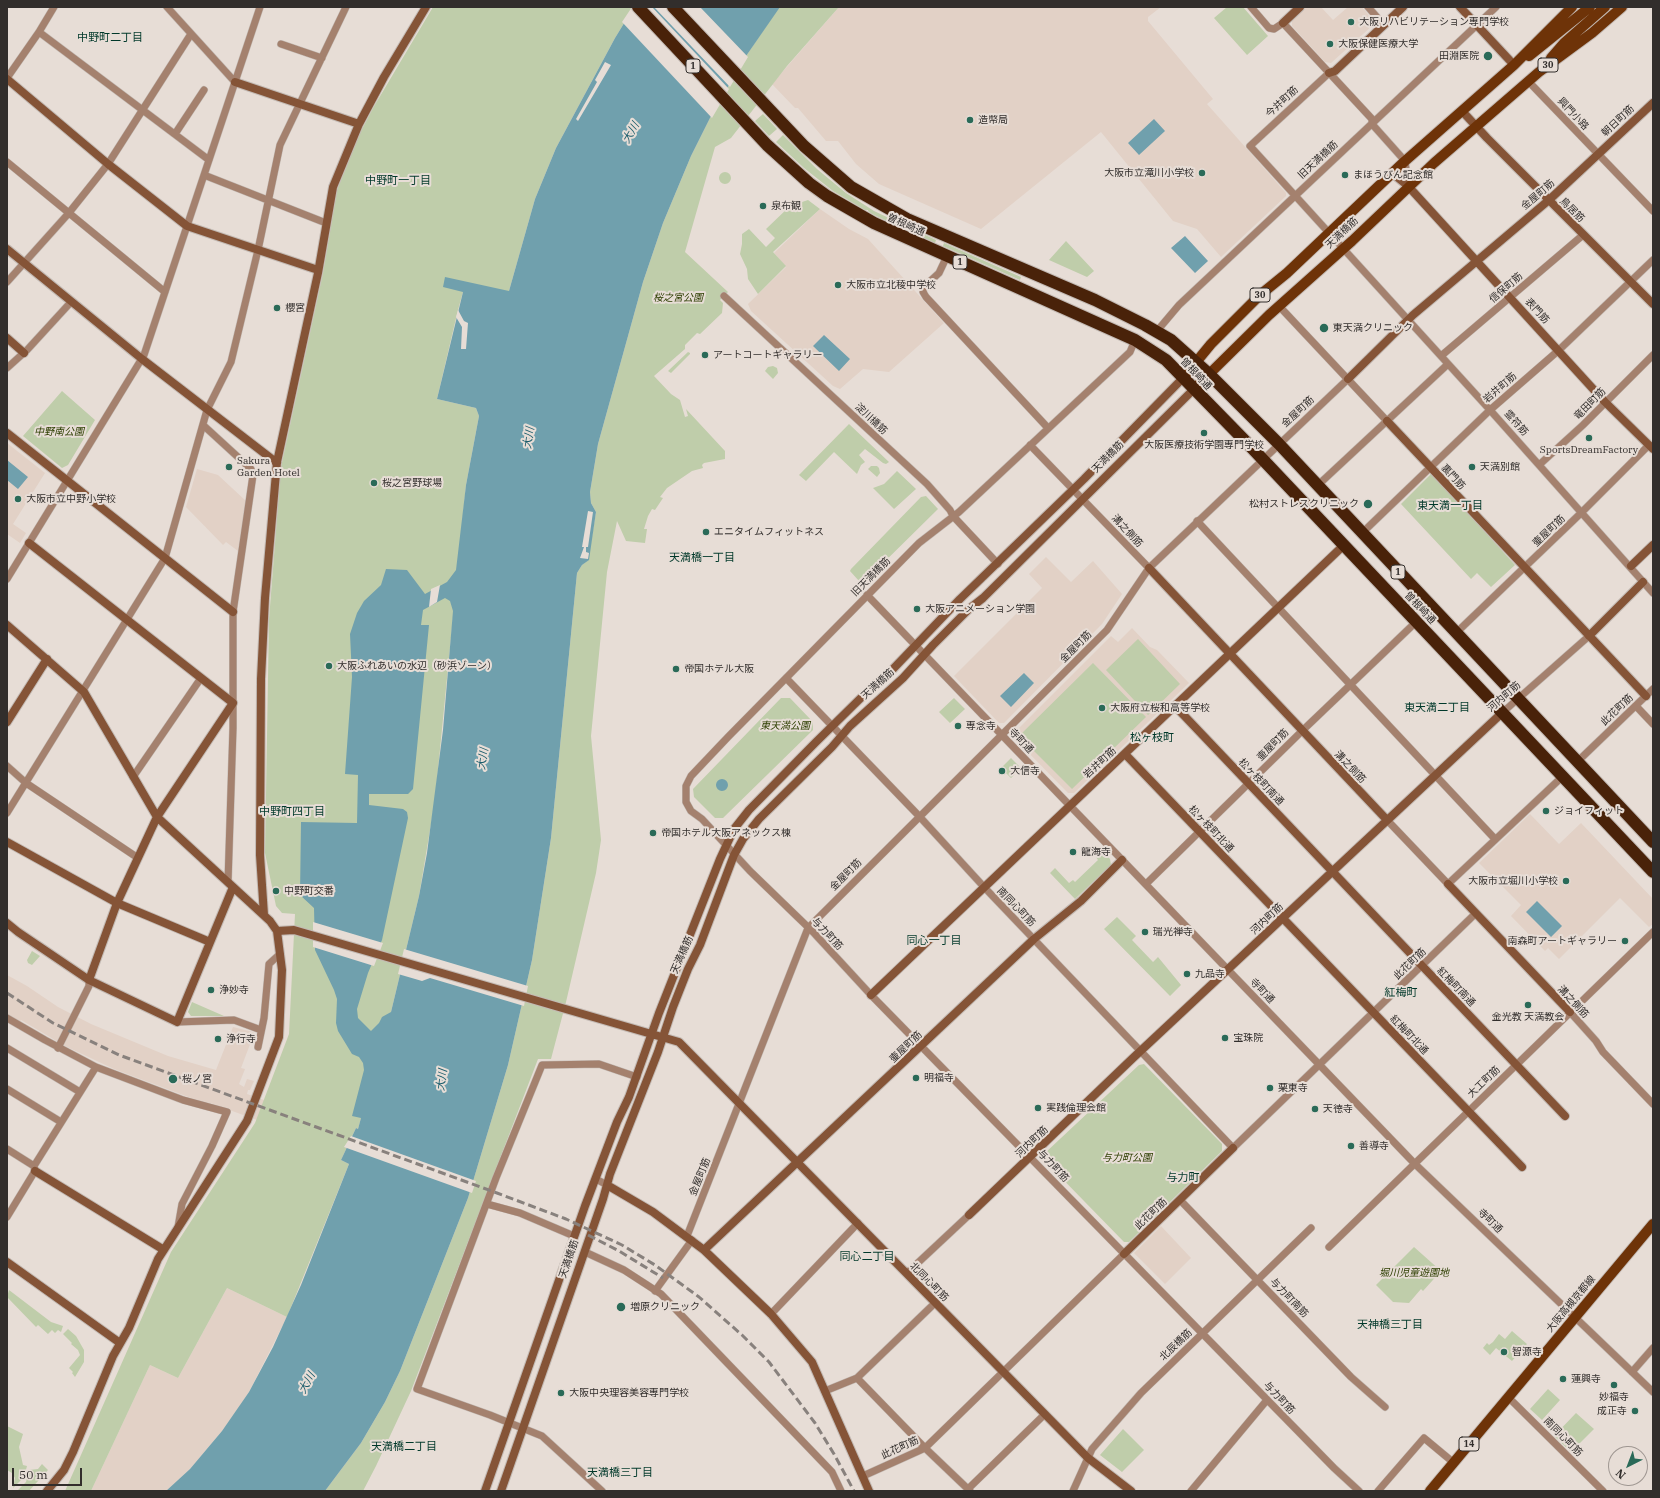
<!DOCTYPE html>
<meta charset="utf-8">
<style>
body{margin:0}
#map{position:relative;width:1660px;height:1498px;overflow:hidden;background:#e7ddd6;font-family:"IBM Plex Serif",serif}
canvas{display:block}
.frame{position:absolute;inset:0;border:8px solid #322e2c;pointer-events:none}
.north{position:absolute;left:1608px;top:1446px;width:40px;height:40px;box-sizing:border-box;background:#e7ddd6;border:1px solid #9f9792;border-radius:50%;rotate:222deg;font-size:11px;font-weight:700;line-height:16px;text-align:center;color:#322e2c}
.north::after{content:'';display:block;margin:auto;width:14px;height:18px;background:#2a6a58;clip-path:polygon(50% 0,100% 100%,50% 72%,0 100%)}
.scale{position:absolute;left:12px;top:1468px;width:70px;height:18px;box-sizing:border-box;border:2px solid #322e2c;border-top:0;padding-left:5px;font-size:12px;line-height:14px;white-space:nowrap;color:#322e2c;-webkit-text-stroke:3px #e7ddd6;paint-order:stroke}
</style>
<div id="map">
<canvas width="1660" height="1498"></canvas>
<div class="frame"></div>
<div class="north">N</div>
<div class="scale">50 m</div>
</div>
<script>
const c = document.querySelector('canvas').getContext('2d');
c.lineJoin = 'round';
function fillPath(path, color) { c.fillStyle = color; c.fill(path, 'evenodd'); }
const toPath = rows => new Path2D(rows.map(r => 'M' + r).join(''));
function stroke(path, color, width, dash) { c.strokeStyle = color; c.lineWidth = width; c.lineCap = dash ? 'butt' : 'round'; c.setLineDash(dash || []); c.stroke(path); }
function label(font, color, halo, rows, align = 'center') {
  c.font = font + ' "IBM Plex Serif","Noto Sans JP",serif'; c.lineWidth = 4; c.setLineDash([]); c.textBaseline = 'middle'; c.strokeStyle = halo; c.fillStyle = color; for (const [text, x, y, turn = 0] of rows) {
    c.save(); c.translate(x, y); c.rotate((+turn || 0) * Math.PI / 180); c.textAlign = isNaN(turn) ? turn : align; if (halo) c.strokeText(text, 0, 0); c.fillText(text, 0, 0); c.restore();
  }
}
fillPath(toPath([
 [839,7,1161,7,1148,17,1148,21,1213,99,1207,104,1286,193,1286,196,1221,257,1197,229,1173,221,1101,132,981,229,879,184,856,164,838,141,826,141,798,108,795,108,772,84],
 [1306,7,1321,7,1333,20,1348,7,1362,7,1373,20,1373,25,1331,63,1325,62,1292,26,1292,21],
 [820,209,849,229,868,239,944,323,889,372,863,369,840,389,833,386,751,311,748,304,786,267,774,253],
 [7,443,45,473,13,524,26,533,20,543,7,534],
 [197,469,218,475,246,501,238,551,226,542,223,545,186,507],
 [1046,557,1071,582,1093,561,1122,594,1102,624,1004,723,999,723,954,676,1042,588,1029,574],
 [1132,628,1150,647,1157,650,1189,683,1074,793,1068,793,1015,739,1015,732,1111,636,1118,642],
 [1530,814,1559,844,1581,823,1653,899,1653,924,1649,927,1620,898,1559,959,1548,948,1545,951,1511,916,1521,905,1479,863],
 [7,975,27,986,58,1007,91,1024,168,1056,216,1070,233,1027,253,1032,257,1037,253,1037,252,1039,241,1068,245,1069,239,1084,244,1087,247,1079,254,1081,250,1090,248,1090,247,1094,267,1101,260,1121,210,1103,207,1104,114,1069,65,1046,21,1020,19,1023,7,1014],
 [1161,1226,1191,1258,1165,1284,1134,1253],
 [227,1288,287,1317,249,1392,236,1412,222,1431,190,1469,166,1491,91,1491,150,1365,178,1378]
]), '#e2d1c6');
fillPath(toPath([
 [433,7,634,7,615,38,556,148,535,199,509,291,463,292,458,310,437,399,476,408,479,416,466,485,435,800,419,896,391,1012,358,1129,356,1128,341,1160,349,1164,287,1317,227,1288,178,1378,150,1365,91,1491,65,1491,171,1252,255,1123,289,1034,295,914,282,913,276,906,265,853,269,619,281,467,323,273,337,190,359,135,373,108],
 [779,7,839,7,787,66,731,138,715,147,685,252,728,292,720,300,723,303,722,313,700,334,697,333,685,345,685,349,654,376,671,394,680,400,685,417,688,416,686,409,725,451,725,459,704,463,702,465,703,468,692,471,667,488,660,497,663,498,655,510,652,509,648,516,644,529,647,529,645,543,626,541,617,521,607,572,591,736,601,840,596,873,566,1002,551,1059,538,1059,411,1391,376,1466,363,1491,325,1491,361,1443,385,1402,400,1371,468,1198,508,1065,532,960,551,838,577,573,582,565,588,560,596,512,591,503,590,492,598,444,643,282,663,223,691,156,711,116,744,59],
 [1227,7,1243,7,1268,36,1247,55,1214,18],
 [763,114,777,129,769,136,755,121],
 [783,135,817,169,846,193,874,211,936,240,935,243,872,214,868,211,868,210,865,210,833,191,804,168,776,142],
 '719 178a6 6 0 1 1 12 0a6 6 0 1 1-12 0Z',
 [808,200,820,209,773,252,786,266,758,294,748,279,747,269,740,254,742,244,742,234,749,229,766,247,775,238,766,229,790,206],
 [1066,241,1094,271,1087,277,1049,260],
 [944,243,1021,277,1020,280,943,246],
 [688,352,690,353,690,354,671,373,668,371],
 [773,366,777,368,778,373,773,379,765,371,768,367],
 [62,391,95,420,68,465,62,468,23,436],
 [849,424,889,462,886,464,883,463,865,449,859,455,865,462,861,465,857,474,834,452,806,481,799,475],
 [871,466,877,466,879,468,880,473,877,477,868,469],
 [897,471,916,489,894,509,873,488,884,484],
 [1432,473,1515,565,1491,587,1477,573,1471,579,1401,504],
 [926,496,938,509,865,581,859,581,850,571,851,569,921,497],
 [1138,639,1180,684,1148,715,1106,670],
 [1093,663,1146,717,1072,789,1019,736],
 [781,698,790,698,813,722,813,730,723,818,715,818,694,797,693,789],
 [954,698,965,709,950,723,939,712],
 [1011,758,1021,768,1011,778,1001,768],
 [1100,848,1110,859,1111,865,1075,899,1050,873,1055,868,1069,883,1073,880,1075,882,1098,860,1094,854],
 [1117,917,1136,936,1132,940,1153,962,1158,957,1181,985,1170,996,1104,929],
 [32,951,40,956,32,965,28,963,27,960],
 [192,1002,224,1016,191,1016,188,1012],
 [1144,1064,1222,1144,1222,1151,1129,1242,1124,1242,1044,1160,1045,1153,1139,1065],
 [1414,1247,1441,1271,1423,1291,1421,1289,1409,1303,1393,1302,1376,1285],
 [9,1290,51,1322,63,1326,61,1332,58,1330,55,1333,52,1330,48,1334,38,1325,36,1327,7,1297],
 [68,1329,76,1336,84,1350,84,1362,75,1377,72,1373,73,1372,69,1368,80,1355,78,1350,71,1344,72,1343,63,1334],
 [1512,1331,1527,1344,1512,1361,1496,1348,1490,1355,1483,1348,1487,1343,1489,1345,1493,1342,1499,1334,1505,1339],
 [1548,1389,1560,1400,1542,1420,1530,1409],
 [1576,1413,1594,1429,1571,1452,1554,1436],
 [7,1426,23,1434,19,1447,23,1465,27,1466,24,1477,13,1488,15,1478,12,1473,7,1470,8,1457],
 [1123,1429,1144,1450,1122,1472,1100,1455],
 [42,1464,48,1470,29,1491,17,1491,26,1482,29,1470,38,1469]
]), '#bfcdaa');
fillPath(toPath([
 [634,7,780,7,744,59,711,116,691,156,663,223,643,282,598,444,590,492,591,503,596,512,589,560,582,565,577,573,551,838,532,960,508,1065,468,1198,400,1371,385,1402,361,1443,325,1491,166,1491,190,1469,222,1431,249,1392,273,1347,301,1285,349,1164,341,1160,356,1128,358,1129,361,1118,352,1116,364,1070,363,1063,359,1057,352,1054,338,1031,336,1023,337,999,334,990,315,950,314,908,300,895,301,822,357,823,358,775,345,774,352,677,350,634,357,613,364,601,381,585,386,569,407,570,425,594,447,582,456,570,466,485,479,416,476,408,437,399,463,292,443,287,445,277,509,291,535,199,556,148,615,38],
 [445,598,450,601,453,611,443,730,427,853,419,896,391,1012,382,1017,379,1023,371,1031,358,1018,357,1009,368,973,382,940,408,818,407,812,403,809,369,805,369,794,408,794,413,789,429,625,421,625,423,610],
 [1154,119,1165,131,1139,155,1128,143],
 [1185,236,1208,261,1195,273,1171,248],
 [824,335,850,359,839,371,813,346],
 [7,460,28,477,18,489,7,480],
 [1024,673,1034,683,1011,707,1000,696],
 '716 785a6 6 0 1 1 12 0a6 6 0 1 1-12 0Z',
 [1537,901,1562,926,1551,937,1526,912]
]), '#70a0ad');
fillPath(toPath([
 [632,7,652,7,729,89,712,118,622,22],
 [654,7,700,7,748,57,730,87],
 [605,62,611,65,578,121,576,119,597,82,595,80],
 [458,310,464,321,468,323,466,349,461,349,462,327,456,317],
 [588,511,593,512,588,547,586,547,586,552,589,553,588,559,580,558,584,547,582,547],
 [440,585,437,602,429,607,431,589],
 [313,922,383,943,374,966,313,947],
 [404,949,528,986,524,1006,430,978,422,981,398,974],
 [351,1136,476,1181,472,1193,344,1147]
]), '#e7ddd6');
const street = toPath([
 [167,7,235,82],
 [1251,7,1269,28,1274,29,1283,23,1372,119,1372,124,1405,161,1408,186],
 [1368,7,1384,25],
 [39,32,209,160],
 [281,44,322,58],
 [1329,73,1250,146,1490,410,1653,593],
 [7,78,39,32,54,7],
 [1528,81,1653,211],
 [175,134,204,90],
 [7,162,165,292],
 [204,175,326,223],
 [947,256,939,273,925,286,923,292,926,297,1048,428],
 [7,282,68,214,108,164,191,34],
 [724,296,927,484,950,510,953,516,998,564],
 [1279,306,1387,421],
 [1157,331,1179,305,1496,7],
 [1135,340,1130,352,959,512,919,543,728,737,691,776,686,786,686,802,691,811,702,819,750,871,813,932,871,995,1334,1468,1359,1491],
 [1441,356,1583,235],
 [7,368,27,350,71,302],
 [203,425,251,469,253,475,233,612,233,728,228,882],
 [1030,445,1149,568],
 [1539,465,1583,425,1653,355],
 [1317,486,1448,364],
 [1197,521,1495,839],
 [1362,533,1490,410,1559,350,1653,260],
 [7,579,144,355,260,7],
 [867,595,1415,1164,1653,1392],
 [1456,633,1581,513,1649,445],
 [786,678,919,816,984,887,1233,1148,1475,914],
 [1636,706,1653,724],
 [1503,712,1589,636],
 [1577,762,1653,689],
 [7,766,26,783,138,858],
 [133,777,201,678],
 [7,813,165,558,207,410,231,362,258,250,280,145,346,7],
 [1387,820,1448,884,1562,777],
 [1146,884,1302,731,1416,622],
 [1570,1012,1596,1041,1603,1052,1653,1104],
 [7,1018,45,1040,96,1067,183,1100,227,1112,212,1146,182,1204,178,1227],
 [177,1022,234,1020,261,1030],
 [258,1047,264,1018,269,964,280,954],
 [7,1048,80,1092],
 [58,1048,89,986,89,980],
 [7,1089,61,1122],
 [7,1149,34,1166],
 [596,1179,607,1185],
 [1180,1200,1351,1377,1385,1407],
 [487,1204,520,1213,574,1236],
 [7,1217,35,1171,34,1166,96,1067],
 [687,1236,808,928,1107,630,1149,568,1348,379],
 [1329,1247,1653,932],
 [585,1252,624,1270,661,1294,832,1472,841,1491],
 [907,1273,969,1215],
 [655,1291,692,1240],
 [771,1314,858,1223],
 [1632,1372,1653,1348],
 [857,1378,925,1448,970,1491],
 [825,1391,857,1378,936,1302],
 [1509,1398,1603,1491],
 [863,1476,925,1448,1124,1254],
 [968,1489,1045,1414],
 [602,1491,542,1436,490,1415,417,1389,496,1178,542,1065,599,1064,637,1077],
 [1073,1491,1092,1449,1141,1393,1311,1228],
 [1191,1491,1267,1400],
 [1378,1491,1424,1438,1454,1463]
]);
const secondary = toPath([
 [1460,7,1514,65],
 [1283,23,1300,7],
 [1329,73,1335,71,1403,7],
 [7,79,108,164,187,226,318,270],
 [235,82,359,124],
 [1462,111,1487,138,1653,304],
 [1392,173,1408,186,1605,402,1653,449],
 [7,249,142,359,277,463],
 [7,338,24,353],
 [1348,379,1413,315,1549,200,1653,103],
 [1387,421,1646,696],
 [7,433,233,612],
 [29,543,233,703,157,817,117,903,89,980],
 [1631,566,1653,545],
 [1149,568,1387,820],
 [7,625,84,692,157,817,270,921,277,931,282,970,279,1037,247,1121,158,1259,129,1328,113,1356,73,1452,64,1470,47,1491],
 [1589,636,1643,582],
 [1175,706,1565,1116],
 [7,722,47,659],
 [1125,754,1522,1167],
 [7,842,117,903,210,942],
 [1448,884,1570,1012],
 [264,915,260,855,261,679,265,598,277,462,318,273,333,187,359,124,384,77,426,7],
 [7,923,18,932,89,980,177,1022,233,887],
 [277,931,294,930,679,1042,1088,1458,1131,1491],
 [871,995,1343,546],
 [35,1171,164,1250],
 [607,1185,653,1212,704,1250,771,1314,812,1362,869,1491],
 [969,1215,1133,1058,1503,712],
 [704,1250,1034,939,1081,901,1122,860],
 [1124,1254,1233,1148],
 [7,1262,120,1343],
 [485,1491,585,1206,617,1122,629,1097,659,1013,720,859,734,829,749,810,816,742,872,687,893,669,960,599,1084,479,1183,378],
 [501,1491,603,1199,610,1174,658,1052,673,1007,688,969,700,945,734,855,743,839,759,819,832,747,850,726,903,678,933,645,969,609,983,598,1194,389]
]);
const primary = toPath([
 [1529,56,1590,7],
 [1551,58,1564,43,1605,7],
 [1183,378,1211,344,1260,295,1287,273,1405,161,1514,65,1572,7],
 [1194,389,1269,315,1352,241,1434,163,1539,72,1592,33,1622,7],
 [1430,1491,1653,1224]
]);
const highway = toPath([
 [638,7,767,145,809,183,827,196,874,223,1135,340,1166,360,1252,448,1653,872],
 [673,7,804,146,851,187,907,219,1095,300,1145,325,1171,340,1209,374,1279,444,1653,842]
]);
stroke(street, '#c3bab4', 8);
stroke(secondary, '#c3bab4', 10);
stroke(primary, '#c3bab4', 12);
stroke(highway, '#c3bab4', 14);
stroke(street, '#a4816e', 7);
stroke(secondary, '#855437', 8);
stroke(primary, '#6e3308', 10);
stroke(highway, '#492209', 12);
stroke(toPath([
 [7,993,53,1023,119,1055,497,1193,566,1219,622,1245,655,1265,699,1297,742,1335,769,1362,815,1423,834,1454,854,1491],
 [588,1235,619,1251,663,1278]
]), '#88817d', 3, [8, 4]);
for (const [x, y, r, color] of [
 [1351,22,4,"#2a6a58"],
 [1330,44,4,"#2a6a58"],
 [1488,56,5,"#2a6a58"],
 [970,120,4,"#2a6a58"],
 [1202,173,4,"#2a6a58"],
 [1345,175,4,"#2a6a58"],
 [763,206,4,"#2a6a58"],
 [838,285,4,"#2a6a58"],
 [277,308,4,"#2a6a58"],
 [1324,328,5,"#2a6a58"],
 [705,355,4,"#2a6a58"],
 [1204,433,4,"#2a6a58"],
 [1589,438,4,"#2a6a58"],
 [229,467,4,"#2a6a58"],
 [1472,467,4,"#2a6a58"],
 [374,483,4,"#2a6a58"],
 [18,499,4,"#2a6a58"],
 [1368,504,5,"#2a6a58"],
 [706,532,4,"#2a6a58"],
 [917,609,4,"#2a6a58"],
 [329,666,4,"#2a6a58"],
 [676,669,4,"#2a6a58"],
 [1102,708,4,"#2a6a58"],
 [958,726,4,"#2a6a58"],
 [1002,771,4,"#2a6a58"],
 [1546,811,4,"#2a6a58"],
 [653,833,4,"#2a6a58"],
 [1073,852,4,"#2a6a58"],
 [1566,881,4,"#2a6a58"],
 [276,891,4,"#2a6a58"],
 [1145,932,4,"#2a6a58"],
 [1625,941,4,"#2a6a58"],
 [1187,974,4,"#2a6a58"],
 [211,990,4,"#2a6a58"],
 [1528,1005,4,"#2a6a58"],
 [1225,1038,4,"#2a6a58"],
 [218,1039,4,"#2a6a58"],
 [916,1078,4,"#2a6a58"],
 [173,1079,5,"#2a6a58"],
 [1270,1088,4,"#2a6a58"],
 [1038,1108,4,"#2a6a58"],
 [1315,1109,4,"#2a6a58"],
 [1351,1146,4,"#2a6a58"],
 [621,1307,5,"#2a6a58"],
 [1504,1352,4,"#2a6a58"],
 [1563,1379,4,"#2a6a58"],
 [1614,1385,4,"#2a6a58"],
 [561,1393,4,"#2a6a58"],
 [1635,1411,4,"#2a6a58"]
]) { const dot = new Path2D(); dot.arc(x, y, r, 0, 2 * Math.PI); c.fillStyle = color; c.fill(dot); stroke(dot, '#e7ddd6', 1.5); }
for (const [x, y, w] of [
 [1548,65,20],
 [693,66,14],
 [960,262,14],
 [1260,295,20],
 [1398,572,14],
 [1469,1444,20]
]) { const box = new Path2D(); box.roundRect(x - w / 2, y - 7, w, 14, 3); c.fillStyle = '#e7ddd6'; c.fill(box); stroke(box, '#322e2c', 1); }
label('bold 9px', '#322e2c', null, [
 ["30",1548,65],
 ["1",693,66],
 ["1",960,262],
 ["30",1260,295],
 ["1",1398,572],
 ["14",1469,1444]
]);
label('10px', '#322e2c', '#e7ddd6', [
 ["大阪リハビリテーション専門学校",1359,22],
 ["大阪保健医療大学",1338,44],
 ["田淵医院",1479,56,"right"],
 ["造幣局",978,120],
 ["大阪市立滝川小学校",1194,173,"right"],
 ["まほうびん記念館",1353,175],
 ["泉布観",771,206],
 ["大阪市立北稜中学校",846,285],
 ["櫻宮",285,308],
 ["東天満クリニック",1333,328],
 ["アートコートギャラリー",713,355],
 ["大阪医療技術学園専門学校",1204,445,"center"],
 ["SportsDreamFactory",1589,450,"center"],
 ["Sakura",237,461],
 ["Garden Hotel",237,473],
 ["天満別館",1480,467],
 ["桜之宮野球場",382,483],
 ["大阪市立中野小学校",26,499],
 ["松村ストレスクリニック",1359,504,"right"],
 ["エニタイムフィットネス",714,532],
 ["大阪アニメーション学園",925,609],
 ["大阪ふれあいの水辺（砂浜ゾーン）",337,666],
 ["帝国ホテル大阪",684,669],
 ["大阪府立桜和高等学校",1110,708],
 ["専念寺",966,726],
 ["大信寺",1010,771],
 ["ジョイフィット",1554,811],
 ["帝国ホテル大阪アネックス棟",661,833],
 ["龍海寺",1081,852],
 ["大阪市立堀川小学校",1558,881,"right"],
 ["中野町交番",284,891],
 ["瑞光禅寺",1153,932],
 ["南森町アートギャラリー",1617,941,"right"],
 ["九品寺",1195,974],
 ["浄妙寺",219,990],
 ["金光教 天満教会",1528,1017,"center"],
 ["宝珠院",1233,1038],
 ["浄行寺",226,1039],
 ["明福寺",924,1078],
 ["桜ノ宮",182,1079],
 ["栗東寺",1278,1088],
 ["実践倫理会館",1046,1108],
 ["天徳寺",1323,1109],
 ["善導寺",1359,1146],
 ["増原クリニック",630,1307],
 ["智源寺",1512,1352],
 ["蓮興寺",1571,1379],
 ["大阪中央理容美容専門学校",569,1393],
 ["妙福寺",1614,1397,"center"],
 ["成正寺",1627,1411,"right"]
], 'left');
label('10px', '#322e2c', '#e7ddd6', [
 ["今井町筋",1282,102,-43],
 ["興門小路",1573,114,47],
 ["朝日町筋",1618,121,-43],
 ["旧天満橋筋",1318,160,-43],
 ["金屋町筋",1538,195,-41],
 ["鳥居筋",1572,210,45],
 ["曽根崎通",906,225,24],
 ["天満橋筋",1342,233,-43],
 ["信保町筋",1506,288,-41],
 ["表門筋",1537,311,47],
 ["曽根崎通",1196,374,46],
 ["岩井町筋",1500,388,-41],
 ["竜田町筋",1590,404,-45],
 ["金屋町筋",1298,412,-43],
 ["淀川橋筋",871,419,43],
 ["霊符筋",1516,423,48],
 ["天満橋筋",1108,457,-45],
 ["裏門筋",1453,477,47],
 ["溝之側筋",1127,531,47],
 ["壷屋町筋",1549,531,-44],
 ["旧天満橋筋",871,577,-45],
 ["曽根崎通",1420,608,46],
 ["金屋町筋",1076,647,-45],
 ["天満橋筋",878,684,-42],
 ["河内町筋",1504,697,-41],
 ["此花町筋",1617,710,-44],
 ["寺町通",1021,741,46],
 ["壷屋町筋",1273,745,-45],
 ["岩井町筋",1100,763,-43],
 ["溝之側筋",1350,767,46],
 ["松ヶ枝町南通",1261,782,46],
 ["松ヶ枝町北通",1211,829,46],
 ["金屋町筋",846,875,-45],
 ["南同心町筋",1016,907,46],
 ["河内町筋",1267,919,-43],
 ["与力町筋",827,934,46],
 ["天満橋筋",682,955,-66],
 ["此花町筋",1410,964,-44],
 ["紅梅町南通",1456,987,46],
 ["寺町通",1262,991,46],
 ["溝之側筋",1573,1002,47],
 ["紅梅町北通",1409,1035,46],
 ["壷屋町筋",906,1047,-44],
 ["大工町筋",1484,1082,-44],
 ["河内町筋",1032,1142,-44],
 ["与力町筋",1053,1166,46],
 ["金屋町筋",700,1177,-68],
 ["此花町筋",1151,1214,-44],
 ["寺町通",1490,1221,44],
 ["天満橋筋",569,1259,-71],
 ["北同心町筋",929,1282,45],
 ["与力町南筋",1289,1298,46],
 ["大阪高槻京都線",1571,1304,-50],
 ["北辰橋筋",1176,1345,-44],
 ["与力町筋",1279,1398,46],
 ["南同心町筋",1563,1437,45],
 ["此花町筋",900,1448,-25]
]);
label('italic 10px', '#2d3e00', '#e7ddd6', [
 ["桜之宮公園",678,298],
 ["中野南公園",59,432],
 ["東天満公園",785,726],
 ["与力町公園",1127,1158],
 ["堀川児童遊園地",1414,1273]
]);
label('11px', '#00382a', '#e7ddd6', [
 ["中野町二丁目",110,38],
 ["中野町一丁目",398,181],
 ["東天満一丁目",1450,506],
 ["天満橋一丁目",702,558],
 ["東天満二丁目",1437,708],
 ["松ヶ枝町",1152,738],
 ["中野町四丁目",292,812],
 ["同心一丁目",934,941],
 ["紅梅町",1401,993],
 ["与力町",1183,1178],
 ["同心二丁目",867,1257],
 ["天神橋三丁目",1390,1325],
 ["天満橋二丁目",404,1447],
 ["天満橋三丁目",620,1473]
]);
label('italic 11px', '#1b5d6c', '#e7ddd6', [
 ["大川",631,133,-60],
 ["大川",529,438,-82],
 ["大川",483,759,-82],
 ["大川",442,1080,-83],
 ["大川",307,1383,-61]
]);
</script>
